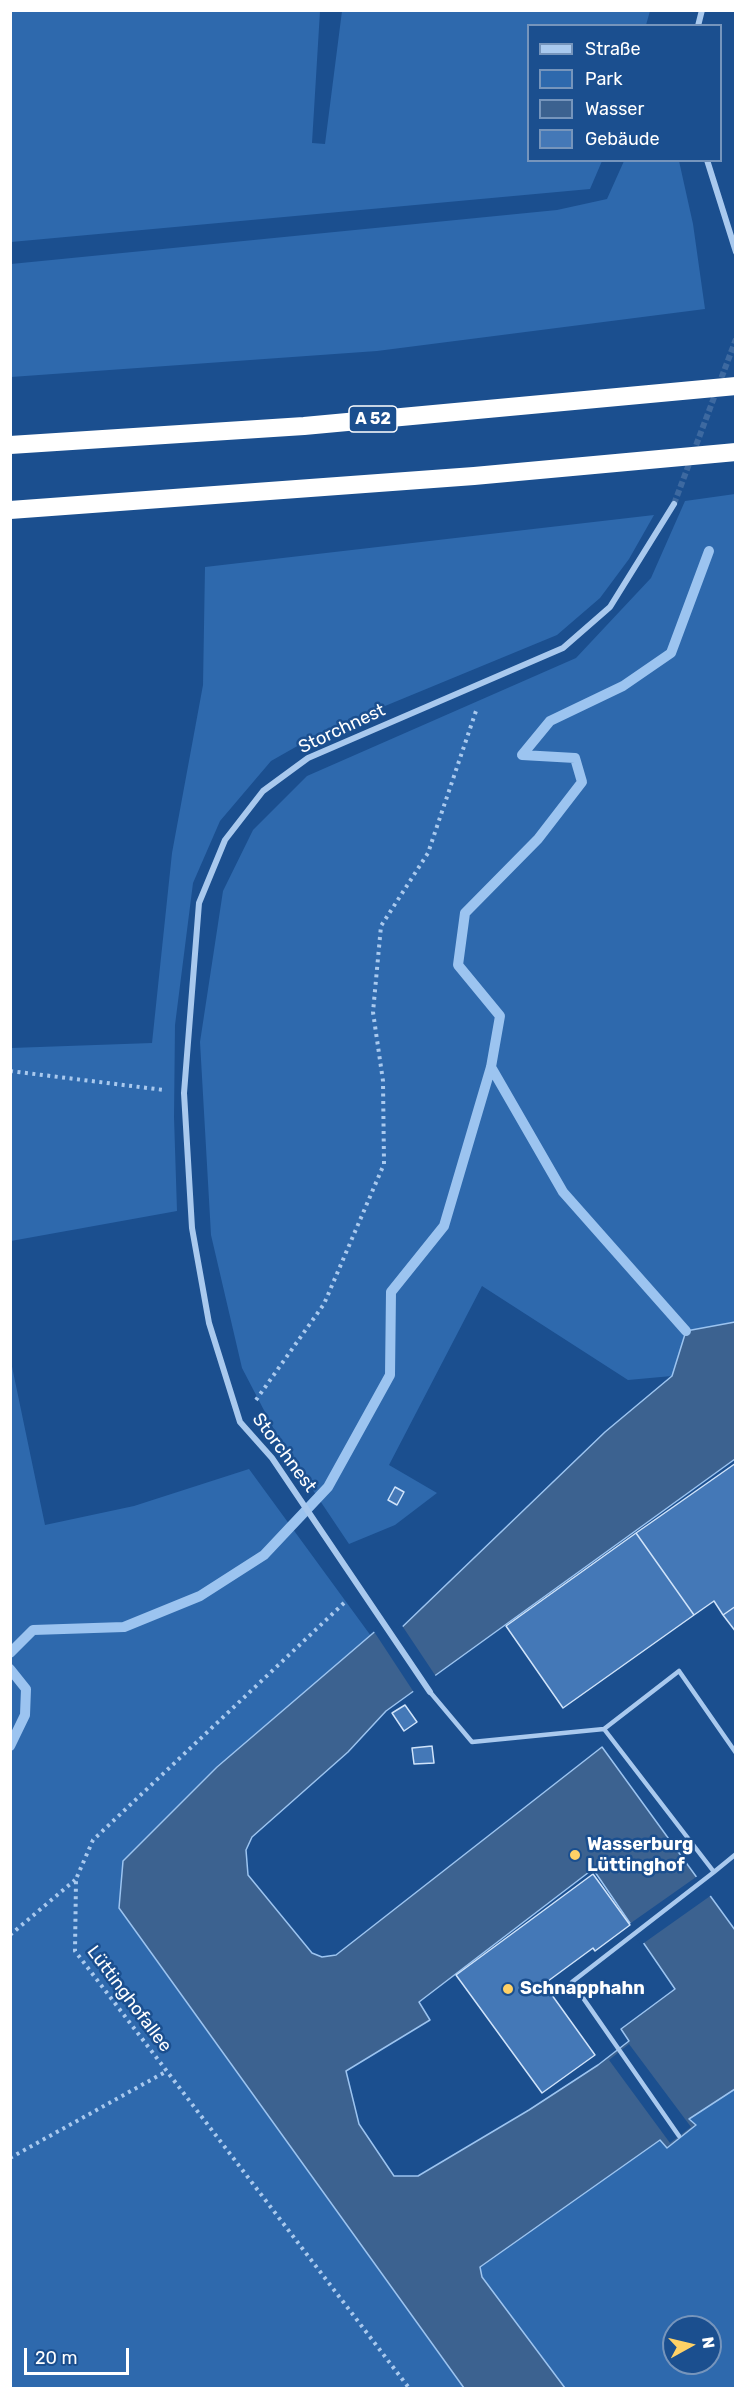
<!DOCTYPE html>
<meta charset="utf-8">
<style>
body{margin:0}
#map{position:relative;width:746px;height:2399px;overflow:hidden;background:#1b4f8f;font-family:Rubik,sans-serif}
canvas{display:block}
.frame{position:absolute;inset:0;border:12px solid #fff;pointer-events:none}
.legend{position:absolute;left:527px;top:24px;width:195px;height:138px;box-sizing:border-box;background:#1b4f8f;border:2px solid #7695bc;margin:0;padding:8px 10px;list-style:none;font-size:18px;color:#fff}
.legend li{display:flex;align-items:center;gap:12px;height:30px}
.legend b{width:30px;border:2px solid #7695bc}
.north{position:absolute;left:662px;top:2315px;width:60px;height:60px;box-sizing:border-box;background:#1b4f8f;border:2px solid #7695bc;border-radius:50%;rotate:82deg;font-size:16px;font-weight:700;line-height:24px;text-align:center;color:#fff}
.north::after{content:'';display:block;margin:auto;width:21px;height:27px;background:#ffd166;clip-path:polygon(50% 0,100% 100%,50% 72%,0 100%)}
.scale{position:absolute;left:24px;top:2348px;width:105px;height:27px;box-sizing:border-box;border:3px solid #fff;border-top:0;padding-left:8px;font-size:18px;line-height:21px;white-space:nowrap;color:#fff;-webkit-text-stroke:4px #1b4f8f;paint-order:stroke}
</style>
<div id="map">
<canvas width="746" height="2399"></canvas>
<div class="frame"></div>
<ul class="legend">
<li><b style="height:8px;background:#a9c9ee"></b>Straße</li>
<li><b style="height:16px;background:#2e69ad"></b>Park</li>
<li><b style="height:16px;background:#3c6290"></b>Wasser</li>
<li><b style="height:16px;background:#4478b7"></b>Gebäude</li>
</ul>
<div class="north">N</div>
<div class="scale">20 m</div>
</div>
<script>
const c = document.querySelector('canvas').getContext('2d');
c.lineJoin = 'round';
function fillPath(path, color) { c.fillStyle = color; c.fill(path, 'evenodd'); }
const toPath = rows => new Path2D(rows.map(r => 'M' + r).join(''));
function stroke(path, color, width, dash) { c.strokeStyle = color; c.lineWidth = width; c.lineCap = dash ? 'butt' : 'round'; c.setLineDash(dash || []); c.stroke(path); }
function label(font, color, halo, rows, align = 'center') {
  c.font = font + ' Rubik,sans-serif'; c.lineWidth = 5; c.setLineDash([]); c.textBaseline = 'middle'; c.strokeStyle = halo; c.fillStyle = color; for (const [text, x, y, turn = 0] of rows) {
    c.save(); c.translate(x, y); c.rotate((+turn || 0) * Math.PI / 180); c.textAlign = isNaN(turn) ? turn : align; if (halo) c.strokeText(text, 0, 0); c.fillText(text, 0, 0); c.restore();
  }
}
fillPath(toPath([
 [11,10,320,11,312,143,325,144,342,11,650,11,646,25,528,26,528,160,602,161,590,189,11,242],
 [624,161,679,161,693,224,705,309,377,351,11,377,11,264,557,210,607,199],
 [735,494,735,1322,686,1331,672,1376,628,1380,482,1286,389,1465,437,1493,395,1525,349,1544,280,1441,242,1368,211,1235,200,1042,223,891,253,830,307,776,576,658,651,578,685,501],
 [654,515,629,559,600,598,557,635,322,732,271,761,220,821,193,883,175,1025,174,1117,177,1211,11,1241,11,1048,152,1043,172,853,203,685,205,567],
 [10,1357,45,1525,134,1506,249,1469,371,1636,217,1766,123,1861,119,1908,464,2388,11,2388],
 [735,2089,735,2388,565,2388,482,2277,479,2267,660,2140,667,2147,696,2124,688,2119],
 [674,2327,710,2327,710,2363,674,2363]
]), '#2e69ad');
const water = toPath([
 [735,1322,735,1459,386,1711,348,1752,252,1837,246,1850,248,1875,312,1953,322,1957,336,1955,602,1747,735,1930,735,2089,689,2119,696,2125,667,2148,660,2140,480,2267,482,2277,565,2388,464,2388,119,1908,123,1861,217,1767,386,1622,397,1632,605,1432,672,1376,686,1331,735,1322],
 [593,1869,675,1989,621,2029,629,2041,598,2065,529,2110,418,2176,394,2176,359,2124,346,2071,430,2020,419,2002,593,1869]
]);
fillPath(water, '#3c6290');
stroke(water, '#9cc4f0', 1.5);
fillPath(toPath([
 [385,1619,396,1628,401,1624,437,1678,415,1694,373,1630],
 [699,1875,713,1894,641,1945,628,1925],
 [629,2044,691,2127,670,2143,609,2060]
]), '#1b4f8f');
stroke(toPath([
 [491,1067,563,1192,686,1331],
 [10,1653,33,1630,124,1627,200,1596,264,1555,328,1487,390,1375,391,1292,444,1226,491,1067,500,1016,458,965,465,913,538,839,582,782,575,758,522,755,550,721,623,686,671,653,709,551],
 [10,1669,26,1689,25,1715,10,1746]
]), '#9cc4f0', 10);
const building = toPath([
 [736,1463,736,1606,723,1615,714,1601,694,1615,636,1533,736,1463],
 [395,1487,404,1492,397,1505,388,1500,395,1487],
 [636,1533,694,1615,563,1708,506,1626,636,1533],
 [736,1606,736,1632,723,1615,736,1606],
 [405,1705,417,1722,404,1731,392,1713,405,1705],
 [432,1746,434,1763,414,1764,412,1748,432,1746],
 [593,1874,630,1925,595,1951,593,1948,544,1984,595,2055,542,2093,456,1975,593,1874]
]);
fillPath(building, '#4478b7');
stroke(building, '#cfe3fa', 1.5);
stroke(toPath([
 [674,504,736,339]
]), '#3d69a0', 6, [6, 3]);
stroke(toPath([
 [10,1071,164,1090],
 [256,1400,324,1304,384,1164,383,1081,373,1012,381,926,428,853,477,708],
 [344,1603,93,1840,76,1879,75,1951,409,2388],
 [10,1935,75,1880],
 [10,2158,167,2071]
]), '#a9c9ee', 4, [3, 4.5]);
stroke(toPath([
 [430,1692,472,1742,604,1729,679,1671,736,1753],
 [604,1729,714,1872,736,1854],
 [679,2136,572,1982,714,1872]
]), '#a9c9ee', 4.5);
stroke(toPath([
 [698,26,702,10],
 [707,160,736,252],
 [430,1692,272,1458,240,1422,209,1323,192,1228,184,1093,199,903,225,840,263,791,308,758,563,648,610,607,674,504]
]), '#a9c9ee', 6);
stroke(toPath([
 [10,445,304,426,736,386],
 [10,510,474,476,736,452]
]), '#fff', 18);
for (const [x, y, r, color] of [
 [575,1855,6,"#ffd166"],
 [508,1989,6,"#ffd166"]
]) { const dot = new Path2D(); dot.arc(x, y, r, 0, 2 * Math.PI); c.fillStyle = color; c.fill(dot); stroke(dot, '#1b4f8f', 2); }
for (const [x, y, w] of [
 [373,419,48]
]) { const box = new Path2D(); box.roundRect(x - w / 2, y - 13, w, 26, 4.5); c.fillStyle = '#1b4f8f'; c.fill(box); stroke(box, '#fff', 1.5); }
label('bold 16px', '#fff', null, [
 ["A 52",373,419]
]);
label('18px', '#fff', '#1b4f8f', [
 ["Storchnest",342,729,-25],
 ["Storchnest",284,1453,53],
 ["Lüttinghofallee",129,1999,53]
]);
label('bold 18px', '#fff', '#1b4f8f', [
 ["Wasserburg",587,1845],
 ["Lüttinghof",587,1866],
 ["Schnapphahn",520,1989]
], 'left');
</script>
